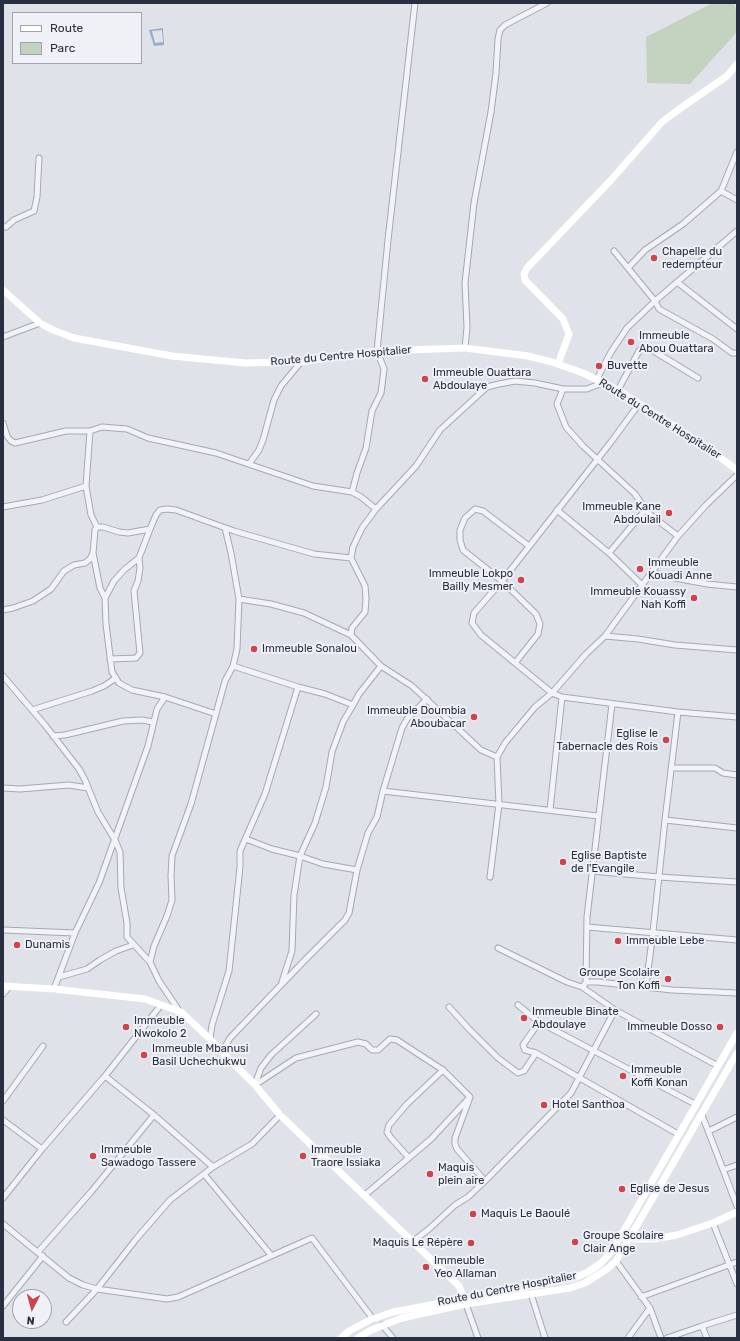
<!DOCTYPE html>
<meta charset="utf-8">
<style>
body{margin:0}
#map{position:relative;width:740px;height:1341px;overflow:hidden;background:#dfe2e9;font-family:Rubik,sans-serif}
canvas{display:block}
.frame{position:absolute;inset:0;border:4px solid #282f40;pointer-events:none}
.legend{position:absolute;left:12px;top:12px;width:130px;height:52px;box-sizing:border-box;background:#eff1f6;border:1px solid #9fa3ad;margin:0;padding:5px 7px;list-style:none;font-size:12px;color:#282f40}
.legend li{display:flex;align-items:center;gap:8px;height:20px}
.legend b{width:20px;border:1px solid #9fa3ad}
.north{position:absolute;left:12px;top:1289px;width:40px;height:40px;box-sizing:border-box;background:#eff1f6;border:1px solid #9fa3ad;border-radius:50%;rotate:186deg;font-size:11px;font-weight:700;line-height:16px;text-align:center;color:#282f40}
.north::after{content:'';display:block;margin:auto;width:14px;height:18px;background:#ce434c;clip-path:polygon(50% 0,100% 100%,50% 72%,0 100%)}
</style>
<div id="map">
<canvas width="740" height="1341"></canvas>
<div class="frame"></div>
<ul class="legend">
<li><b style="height:5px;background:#fff"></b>Route</li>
<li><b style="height:11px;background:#c3d3c0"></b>Parc</li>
</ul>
<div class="north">N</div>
</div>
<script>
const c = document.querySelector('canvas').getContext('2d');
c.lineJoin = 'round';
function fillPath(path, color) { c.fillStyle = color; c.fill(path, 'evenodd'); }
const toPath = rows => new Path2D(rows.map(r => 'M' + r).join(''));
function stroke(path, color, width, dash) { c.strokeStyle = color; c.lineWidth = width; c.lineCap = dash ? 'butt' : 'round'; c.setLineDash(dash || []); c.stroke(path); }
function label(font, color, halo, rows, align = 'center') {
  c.font = font + ' Rubik,sans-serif'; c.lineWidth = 4; c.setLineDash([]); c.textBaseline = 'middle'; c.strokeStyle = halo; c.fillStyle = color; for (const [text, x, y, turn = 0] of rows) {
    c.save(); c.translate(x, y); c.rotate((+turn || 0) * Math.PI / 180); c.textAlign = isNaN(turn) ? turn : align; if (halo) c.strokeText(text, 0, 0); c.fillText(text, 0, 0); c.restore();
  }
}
fillPath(toPath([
 [713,3,734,3,737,14,737,32,690,84,647,83,646,37]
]), '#c3d3c0');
fillPath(toPath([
 [163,28,164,45,154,46,149,30],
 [162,30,163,42,155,43,152,31]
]), '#9aacc9');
const street = toPath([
 [721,191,737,200],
 [3,227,6,227,14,220,34,211,37,197,39,158],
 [614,251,655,301,659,309,713,339,732,353,737,353],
 [628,268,645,250,683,224,721,191,737,152],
 [677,282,737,329],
 [3,337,40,323],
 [465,348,467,327,465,283,474,203,491,112,496,73,498,39,500,30,505,25,547,3],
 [597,379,611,352,627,328,655,301,737,231],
 [563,389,557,404,566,427,583,446,635,494,648,513,678,536],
 [618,390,639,351,643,347,647,347,698,378],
 [639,404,611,442,502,581,474,613,472,623,481,635,552,693,562,697,678,712,737,717],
 [3,423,7,436,11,441,15,443,66,431,90,431,102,427,127,429,148,438,216,453,313,486,352,492,361,497,376,509],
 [249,464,259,450,263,440,274,400,281,386,301,362],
 [352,492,357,473,366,448,372,411,381,393,384,369,377,351,388,240,415,3],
 [3,507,42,500,86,486],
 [557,510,609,553,642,585],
 [97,527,103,527,119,532,128,533,150,529,156,515,160,510,167,509,176,510,234,531,314,554,351,558],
 [150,529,139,558,125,569,114,581,105,598,106,624,112,672,119,683,132,690,165,697,216,714],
 [93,553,100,588,105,598],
 [609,553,646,509],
 [652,572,670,577,707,584,737,587],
 [239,599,271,604,304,613,351,635,381,666,412,686,481,750,497,757],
 [3,610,13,608,33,601,51,589,64,571,74,565,85,563,90,559,93,553,95,530,97,527,91,515,86,486,90,431],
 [351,635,352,628,365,612,366,598,365,586,351,558,353,547,362,528,376,509,416,466,440,430,487,387,499,384,515,381,535,383,563,389,587,389,602,383],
 [605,636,638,639,675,645,737,650],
 [110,659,136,658,140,653,134,591,138,581,140,568,139,558],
 [515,663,538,634,540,624,536,614,502,581,463,550,460,540,460,530,465,518,475,509,483,511,529,546],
 [233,666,298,687,325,694,353,705],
 [3,676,45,725,79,769,85,780,98,812,115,840,120,852,121,888,127,923,127,937,150,962,159,981,180,1012],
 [32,710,92,691,104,686,116,678],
 [53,736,65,735,123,721,142,720,153,722],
 [672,768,715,768,723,773,737,775],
 [3,788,20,789,69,785,88,788],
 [383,791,598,816],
 [550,810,562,697],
 [665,820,737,828],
 [246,839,272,849,300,856,323,864,357,870],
 [591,871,659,877,737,882],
 [490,877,499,804,497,757,505,743,535,707,552,693,586,654,605,636,678,536,706,505,737,475],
 [587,927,737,940],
 [3,930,75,933],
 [498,948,567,982,582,987,615,1010,718,1066],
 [150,962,154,946,167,916,172,900,171,876,172,856,191,804,225,681,233,666,237,649,239,599,231,553,225,528],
 [59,977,87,969,100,960,116,951,133,945],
 [282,982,292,951,294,895,300,856,315,823,326,787,332,752,343,722,353,705,359,694,381,666],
 [586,982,587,917,612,704],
 [584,985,586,982,598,982,672,990,737,993],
 [646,986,653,932,665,820,678,712],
 [54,989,75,933,99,883,148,746,157,709,165,697],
 [3,994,9,987],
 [518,1005,539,1022,695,1104],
 [449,1007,469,1029,498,1058,518,1073,524,1071,536,1053],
 [539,1022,523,1045,525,1050,536,1053,678,1134],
 [210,1039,212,1025,229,971,240,867,240,851,265,794,298,687],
 [222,1052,230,1038,305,960,345,920,349,913,357,870,368,833,377,817,383,791,402,728,407,719,427,699],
 [105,1076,161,1005],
 [255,1084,261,1068,271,1055,316,1014],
 [255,1085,296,1058,358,1042,366,1044,372,1050,378,1050,390,1039,397,1040,403,1044,443,1070,470,1097],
 [469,1100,455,1138,455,1144,457,1149,485,1181],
 [3,1101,43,1046],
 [702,1115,737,1206],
 [3,1120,42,1149],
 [709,1131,737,1117],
 [409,1158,391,1138,387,1132,389,1125,407,1104,443,1070],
 [723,1170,737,1165],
 [204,1174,271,1255],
 [365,1195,431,1139,470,1097],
 [3,1198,42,1149,105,1076,154,1115,213,1167],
 [713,1223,737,1284],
 [3,1224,69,1278,83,1285,97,1289,167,1299,178,1297,312,1238,373,1319],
 [412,1242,429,1229,455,1205,468,1197,485,1181,571,1093,615,1010],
 [38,1252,91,1192,154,1115],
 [616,1261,650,1308,661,1338],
 [531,1294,545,1338],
 [641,1297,737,1262],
 [466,1304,478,1338],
 [3,1306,43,1256],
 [66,1322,97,1289,137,1238,170,1200,213,1167,252,1144,280,1115],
 [382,1325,393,1338],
 [702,1326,737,1315],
 [628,1338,650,1308],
 [667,1338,702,1326,707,1338]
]);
stroke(street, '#a4a9b3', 7);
stroke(street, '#f2f3f7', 5);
stroke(toPath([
 [3,290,40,323,53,330,74,338,172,356,245,363,287,362,301,362,377,351,465,348,528,356,552,362,583,373,618,390,706,447,737,470],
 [558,364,569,334,563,319,525,280,524,274,527,268,611,180,662,122,678,110,727,76,737,64],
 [3,986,54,989,145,999,181,1012,210,1039,222,1052,255,1085,280,1115,459,1286,466,1304],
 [626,1239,654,1239,677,1235,713,1223,737,1212],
 [341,1338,349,1331,370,1320,393,1312,574,1278,588,1272,601,1263,611,1252,626,1227,737,1033],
 [358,1338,371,1330,402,1318,466,1304,570,1288,585,1283,607,1269,616,1261,629,1239,737,1053]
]), '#fff', 7);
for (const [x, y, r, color] of [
 [654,258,4,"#ce434c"],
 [631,342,4,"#ce434c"],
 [599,366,4,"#ce434c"],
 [425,379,4,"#ce434c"],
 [669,513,4,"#ce434c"],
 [640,569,4,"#ce434c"],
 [521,580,4,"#ce434c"],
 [694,598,4,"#ce434c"],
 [254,649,4,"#ce434c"],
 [474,717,4,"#ce434c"],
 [666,740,4,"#ce434c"],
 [563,862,4,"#ce434c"],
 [618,941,4,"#ce434c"],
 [17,945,4,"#ce434c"],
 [668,979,4,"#ce434c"],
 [524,1018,4,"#ce434c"],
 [126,1027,4,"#ce434c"],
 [720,1027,4,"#ce434c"],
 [144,1055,4,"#ce434c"],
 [623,1076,4,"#ce434c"],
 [544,1105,4,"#ce434c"],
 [93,1156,4,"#ce434c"],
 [303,1156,4,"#ce434c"],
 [430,1174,4,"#ce434c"],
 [622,1189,4,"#ce434c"],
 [473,1214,4,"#ce434c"],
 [575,1242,4,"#ce434c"],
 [471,1243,4,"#ce434c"],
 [426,1267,4,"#ce434c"]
]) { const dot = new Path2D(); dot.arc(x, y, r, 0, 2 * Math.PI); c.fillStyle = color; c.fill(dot); stroke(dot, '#eff1f6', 1.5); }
label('11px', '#282f40', '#eff1f6', [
 ["Chapelle du",662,252],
 ["redempteur",662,265],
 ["Immeuble",639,336],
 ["Abou Ouattara",639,349],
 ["Buvette",607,366],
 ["Immeuble Ouattara",433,373],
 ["Abdoulaye",433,386],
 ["Immeuble Kane",661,507,"right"],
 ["Abdoulail",661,520,"right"],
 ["Immeuble",648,563],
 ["Kouadi Anne",648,576],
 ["Immeuble Lokpo",513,574,"right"],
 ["Bailly Mesmer",513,587,"right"],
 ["Immeuble Kouassy",686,592,"right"],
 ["Nah Koffi",686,605,"right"],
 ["Immeuble Sonalou",262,649],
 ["Immeuble Doumbia",466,711,"right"],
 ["Aboubacar",466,724,"right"],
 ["Eglise le",658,734,"right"],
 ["Tabernacle des Rois",658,747,"right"],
 ["Eglise Baptiste",571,856],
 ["de l'Evangile",571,869],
 ["Immeuble Lebe",626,941],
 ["Dunamis",25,945],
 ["Groupe Scolaire",660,973,"right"],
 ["Ton Koffi",660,986,"right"],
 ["Immeuble Binate",532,1012],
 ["Abdoulaye",532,1025],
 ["Immeuble",134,1021],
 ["Nwokolo 2",134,1034],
 ["Immeuble Dosso",712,1027,"right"],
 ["Immeuble Mbanusi",152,1049],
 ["Basil Uchechukwu",152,1062],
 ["Immeuble",631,1070],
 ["Koffi Konan",631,1083],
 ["Hotel Santhoa",552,1105],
 ["Immeuble",101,1150],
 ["Sawadogo Tassere",101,1163],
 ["Immeuble",311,1150],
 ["Traore Issiaka",311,1163],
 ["Maquis",438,1168],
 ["plein aire",438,1181],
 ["Eglise de Jesus",630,1189],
 ["Maquis Le Baoulé",481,1214],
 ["Groupe Scolaire",583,1236],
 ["Clair Ange",583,1249],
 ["Maquis Le Répère",463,1243,"right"],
 ["Immeuble",434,1261],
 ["Yeo Allaman",434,1274]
], 'left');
label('11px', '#282f40', '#eff1f6', [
 ["Route du Centre Hospitalier",341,356,-5],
 ["Route du Centre Hospitalier",660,419,32],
 ["Route du Centre Hospitalier",507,1289,-11]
]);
</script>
